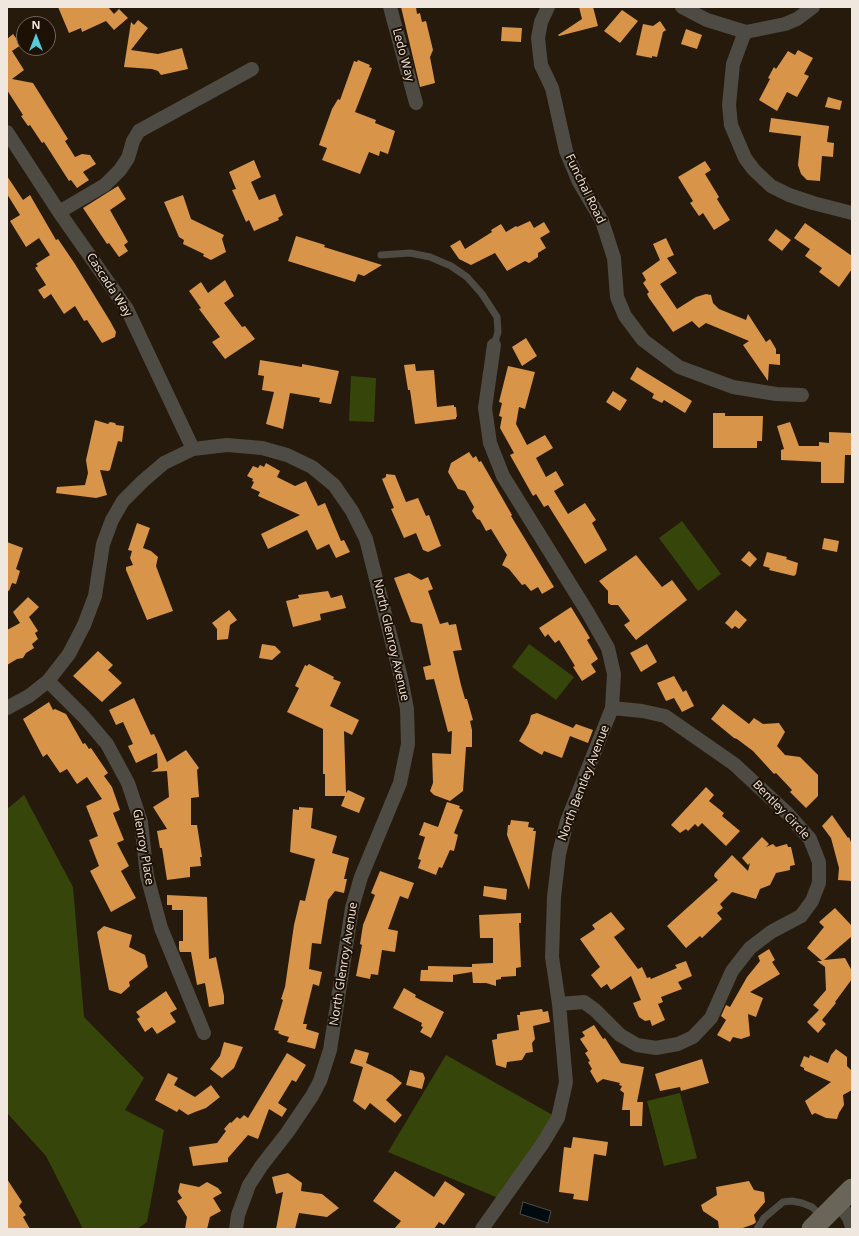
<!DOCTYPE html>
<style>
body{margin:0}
#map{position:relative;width:859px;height:1236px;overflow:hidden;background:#261a0c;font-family:"Open Sans",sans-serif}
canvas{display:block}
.frame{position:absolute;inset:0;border:8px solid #f0e7de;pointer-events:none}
.north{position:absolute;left:16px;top:16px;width:40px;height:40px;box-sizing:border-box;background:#1d1004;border:1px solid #71665b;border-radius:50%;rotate:0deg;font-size:11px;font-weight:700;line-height:16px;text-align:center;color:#f0e7de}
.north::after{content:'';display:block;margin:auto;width:14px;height:18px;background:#53cbdb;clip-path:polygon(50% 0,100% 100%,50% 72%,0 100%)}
</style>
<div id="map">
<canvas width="859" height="1236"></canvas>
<div class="frame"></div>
<div class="north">N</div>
</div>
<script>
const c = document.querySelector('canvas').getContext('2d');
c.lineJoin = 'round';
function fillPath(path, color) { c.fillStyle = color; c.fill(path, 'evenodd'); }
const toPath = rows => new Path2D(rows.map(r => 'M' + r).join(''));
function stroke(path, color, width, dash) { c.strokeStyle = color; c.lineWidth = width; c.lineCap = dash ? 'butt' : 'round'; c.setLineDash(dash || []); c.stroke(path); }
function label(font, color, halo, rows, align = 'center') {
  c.font = font + ' "Open Sans",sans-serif'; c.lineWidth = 4; c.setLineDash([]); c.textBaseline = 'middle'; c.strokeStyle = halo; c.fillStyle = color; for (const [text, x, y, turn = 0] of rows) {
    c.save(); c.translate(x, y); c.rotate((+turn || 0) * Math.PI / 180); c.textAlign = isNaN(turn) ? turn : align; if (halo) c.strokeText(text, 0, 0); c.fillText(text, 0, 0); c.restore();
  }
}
fillPath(toPath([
 [351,376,376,378,374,422,349,421],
 [682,521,721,574,698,591,659,538],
 [529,644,574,677,556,700,512,667],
 [24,795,73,887,84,1017,144,1078,125,1110,164,1130,147,1222,137,1229,83,1229,46,1156,7,1113,7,809],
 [446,1055,558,1118,503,1200,388,1152],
 [680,1093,697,1158,664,1166,647,1101]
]), '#36460a');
const water = toPath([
 [523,1202,551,1211,548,1223,520,1214,523,1202]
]);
fillPath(water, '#000b0f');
stroke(water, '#484d4d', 1);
fillPath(toPath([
 [58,7,108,7,114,14,119,9,128,18,114,30,106,21,82,32,81,28,69,33],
 [401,7,416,7,417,14,420,13,422,22,426,21,433,50,430,57,435,83,420,87],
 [579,7,593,7,598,26,559,36,558,35,582,19],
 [622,10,638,21,620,43,604,31],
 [138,20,148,28,131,50,158,54,182,48,188,69,161,75,158,71,152,69,124,67,131,22,134,25],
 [660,21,666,30,663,32,657,57,652,56,652,58,636,55,643,24,653,26],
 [502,27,522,28,521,42,501,41],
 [686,29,702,35,697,49,681,44],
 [13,34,21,45,12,51,24,70,12,79,33,83,68,139,65,141,75,157,82,154,90,155,96,164,83,172,89,180,77,188,71,180,69,181,44,142,42,143,30,125,28,126,21,116,23,115,7,90,7,39],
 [798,50,813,58,804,74,809,76,797,97,787,92,777,111,759,100,770,79,768,78,774,67,776,69,788,51,795,55],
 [358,60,370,65,369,67,372,68,355,112,376,120,375,123,395,131,388,154,380,151,379,156,369,152,360,174,322,160,327,148,319,145,332,109,338,99,340,100,354,61,357,62],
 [828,97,842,101,840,110,825,107],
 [771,118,829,126,827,142,834,143,833,157,822,156,820,181,807,180,801,174,798,165,801,136,769,132],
 [254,160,261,177,251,182,259,200,275,194,283,215,278,218,279,220,254,231,249,220,246,222,232,190,236,189,229,172],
 [705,161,711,170,705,174,719,197,717,199,730,220,714,230,703,213,699,216,690,203,693,201,678,177],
 [7,176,23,200,30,195,56,240,58,239,75,264,110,321,116,332,115,337,102,343,87,320,84,321,75,306,64,314,51,294,44,299,38,290,46,285,35,268,38,266,36,264,50,255,39,238,26,247,10,221,20,215,7,194],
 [118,186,126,199,110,210,128,242,124,245,128,251,119,257,109,243,107,244,83,208],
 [183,195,191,219,224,235,222,239,226,252,211,260,203,256,204,254,183,244,184,240,179,237,164,202],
 [530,221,534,228,544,222,550,232,540,238,546,248,538,253,538,257,529,263,525,261,507,271,495,253,471,265,459,259,450,246,460,240,465,249,492,232,491,230,501,224,506,232,516,226,517,227],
 [805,223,852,256,852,269,839,287,819,272,822,268,805,256,810,249,794,238],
 [776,229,791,240,782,251,768,240],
 [296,236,325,245,324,247,382,265,364,276,358,274,355,282,288,261],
 [666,238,674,255,667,258,677,273,660,284,677,309,696,297,706,294,711,295,713,303,719,309,746,320,748,314,766,342,770,339,776,349,776,354,780,354,780,365,769,364,768,381,743,345,749,341,706,323,699,328,692,321,673,332,649,298,647,294,649,292,643,283,646,280,642,273,660,260,653,244],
 [225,280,234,296,224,303,242,327,245,326,255,339,225,359,212,342,220,337,199,309,201,308,189,291,201,282,208,293],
 [526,338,537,356,522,366,512,347],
 [260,360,302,367,302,364,339,371,331,404,319,402,320,398,290,393,283,429,266,424,274,392,262,390,264,376,258,375],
 [415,364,416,371,434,370,437,407,454,405,454,407,456,407,457,417,456,417,456,419,415,424,410,390,408,390,404,365],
 [508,366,535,372,525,409,519,407,516,424,527,445,545,435,553,448,536,458,546,477,556,471,564,485,554,491,568,514,585,503,596,520,592,523,607,550,585,564,548,505,544,507,536,494,533,496,510,455,514,453,500,428,502,417,499,416,502,403,499,402],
 [637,367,692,401,685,413,664,400,662,403,652,398,654,394,630,379],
 [613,391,627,400,620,411,606,402],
 [713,413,725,413,725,416,763,416,762,441,757,441,757,448,713,448],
 [95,420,108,424,110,422,115,423,116,425,124,426,122,442,118,441,110,470,108,471,100,470,107,495,96,498,56,493,57,487,85,485,88,473,86,460],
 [790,422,799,446,819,446,819,442,829,443,829,432,852,433,852,455,845,455,844,483,821,483,821,462,781,460,781,450,784,449,777,426],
 [469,452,473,458,476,456,479,462,481,461,512,515,511,516,554,587,542,594,538,587,531,591,525,584,522,585,509,569,502,565,507,555,491,529,486,531,480,520,477,519,472,511,474,507,465,491,458,489,448,472,451,463],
 [266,463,280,471,277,477,295,486,306,481,318,506,325,503,341,541,344,540,350,552,336,558,329,544,317,550,307,530,268,549,261,534,300,515,258,496,260,492,251,488,254,482,252,481,253,479,247,476,253,466,258,468,260,465,264,467],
 [386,474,395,475,406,502,418,498,426,516,429,515,441,546,428,552,423,550,416,533,404,538,391,509,394,508,382,479,386,477],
 [137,523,150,528,143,548,151,551,158,557,156,566,173,611,147,620,126,570,126,567,133,565,130,558,132,551,128,550],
 [824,538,839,541,837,552,822,549],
 [7,542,23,548,16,569,20,571,16,584,12,583,9,591,7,590],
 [749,551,757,559,750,567,741,560],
 [767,552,787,557,786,559,798,563,796,574,794,576,769,570,770,568,763,566],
 [636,555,662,587,672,580,687,600,636,640,624,625,630,621,618,605,611,605,608,603,608,591,599,581],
 [409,573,421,580,428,577,433,589,428,591,440,624,448,622,449,625,456,624,461,647,462,650,453,651,461,685,465,699,467,699,473,720,470,721,472,730,472,747,466,747,463,791,450,801,434,795,430,791,433,783,432,753,451,754,452,731,448,732,434,679,426,680,423,667,431,665,422,624,411,622,394,578],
 [328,591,331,598,342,595,346,608,320,614,321,620,293,627,286,601,299,598,298,595],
 [28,597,39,607,29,617,38,631,35,633,38,639,32,644,34,648,26,653,23,658,17,659,7,665,7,630,20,623,13,612],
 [571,607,590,638,587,640,598,659,591,664,596,672,582,681,573,667,575,666,559,640,555,643,548,634,545,637,539,628],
 [229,610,237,620,230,625,228,639,217,640,217,629,212,623],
 [736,610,747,620,739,629,735,626,732,629,725,623],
 [262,644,275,646,281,652,272,660,259,658],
 [647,644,657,662,641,672,630,653],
 [98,651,113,665,108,670,122,683,102,702,73,676],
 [309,664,334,677,333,679,341,682,330,706,359,720,352,735,344,731,346,793,348,790,365,798,359,813,341,806,345,796,325,796,325,774,323,774,323,729,287,712,299,688,295,686,305,665,307,666],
 [674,676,683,692,686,690,694,706,682,712,674,698,666,701,657,683],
 [134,698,151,735,154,734,167,762,186,750,199,768,197,770,199,797,191,798,191,825,197,825,202,857,200,857,201,866,190,867,190,877,167,880,162,848,160,848,157,831,167,829,153,807,169,797,167,771,151,772,158,768,157,753,136,763,128,746,133,744,123,722,116,725,109,710],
 [49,702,53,710,55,709,66,714,83,744,85,743,89,749,91,748,108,773,104,776,112,787,120,810,113,813,124,840,117,843,129,866,121,871,136,898,111,912,90,871,99,866,89,840,98,836,86,806,102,799,87,777,77,784,67,769,60,773,47,754,43,757,23,719],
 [723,704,749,724,754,718,763,724,779,723,785,732,777,746,785,755,800,757,818,775,818,796,806,808,790,792,792,790,776,773,774,774,753,751,737,739,734,738,711,719],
 [537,713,573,728,576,724,593,730,588,743,570,736,562,758,544,751,542,755,528,747,519,741,529,723,531,715],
 [706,787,714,795,709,801,724,813,722,816,740,831,726,846,702,823,698,827,695,824,688,831,686,829,680,833,671,825],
 [447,802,460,806,459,808,463,810,454,833,458,835,454,851,450,850,442,868,439,867,436,875,418,868,421,860,418,859,425,837,419,835,424,822,438,827],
 [299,807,313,808,311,828,337,836,332,853,349,858,344,879,347,879,344,893,335,891,328,900,321,944,312,943,309,969,322,972,319,986,313,984,303,1024,307,1024,306,1029,319,1033,315,1049,287,1042,289,1037,282,1035,278,1033,279,1031,274,1030,283,1000,281,999,285,987,294,925,300,900,305,901,315,859,290,852,293,809,299,810],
 [832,815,848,838,849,837,852,845,852,881,838,880,839,868,831,838,822,826],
 [511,820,529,822,528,827,534,828,533,831,536,831,529,890,507,835,508,825,510,825],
 [762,837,769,844,766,847,773,844,776,847,787,844,788,847,791,847,795,865,790,866,790,870,776,873,770,885,760,889,756,899,732,892,720,904,723,908,717,913,722,919,702,938,700,936,686,948,667,926,718,880,714,876,715,873,732,855,748,871,750,863,748,865,742,858],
 [380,871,414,883,408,899,400,896,388,929,398,931,395,952,382,950,378,975,371,974,370,979,356,976,362,945,360,944,363,925,375,895,371,893],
 [484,886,507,889,506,900,483,896],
 [167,895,207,897,209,959,216,957,224,996,224,1004,209,1007,205,983,197,985,191,952,180,952,179,949,179,941,183,941,183,910,172,910,172,905,167,905],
 [835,908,852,926,852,936,824,960,845,958,852,971,852,979,835,1002,836,1003,822,1020,826,1024,818,1033,807,1022,819,1010,813,1005,826,990,825,967,817,961,822,961,807,948,824,927,819,922],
 [611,912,625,929,614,937,638,969,642,967,647,978,650,977,651,979,677,968,675,965,686,961,692,976,678,982,682,989,661,997,663,1002,658,1004,665,1020,652,1026,650,1020,645,1021,639,1017,633,1003,641,1000,631,976,611,990,607,984,601,988,591,975,600,967,580,939,595,929,592,925],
 [521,913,521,923,519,923,521,967,516,968,516,976,501,977,501,979,496,980,496,986,486,983,473,983,472,972,453,975,453,982,420,981,421,970,428,970,428,966,472,967,472,964,493,963,493,938,480,938,479,915],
 [104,926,132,935,129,947,145,955,148,967,129,982,130,986,121,994,109,990,97,932],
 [769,949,775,960,772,962,780,974,750,992,763,998,756,1017,748,1014,750,1036,741,1039,733,1037,730,1042,717,1035,726,1020,721,1016,726,1005,730,1007,747,977,760,961,758,956],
 [404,988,416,995,415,997,444,1012,431,1038,420,1032,423,1027,421,1026,422,1023,393,1008],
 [166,991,177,1009,170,1013,176,1022,157,1034,152,1027,145,1032,137,1019,140,1017,136,1012],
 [542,1009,543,1012,548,1011,550,1022,533,1026,535,1039,532,1043,533,1052,526,1053,522,1060,507,1062,506,1068,496,1065,492,1040,497,1039,497,1034,519,1030,517,1015,520,1015,520,1012],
 [594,1025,603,1039,605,1038,621,1063,644,1067,637,1102,643,1102,642,1126,630,1126,630,1110,622,1110,624,1093,620,1090,622,1086,619,1085,620,1083,603,1079,597,1083,590,1071,592,1069,588,1062,590,1061,585,1053,588,1051,580,1039,585,1036,582,1032],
 [224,1042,243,1047,234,1068,222,1078,210,1069,220,1056],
 [355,1049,369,1053,366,1063,392,1075,402,1083,386,1100,402,1115,395,1123,370,1103,365,1110,353,1101,363,1067,350,1063],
 [836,1049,847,1057,847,1066,852,1071,852,1090,843,1095,844,1105,839,1113,837,1119,826,1118,815,1113,812,1115,805,1101,831,1082,804,1070,804,1068,800,1066,804,1056,809,1058,810,1055,828,1063,831,1055],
 [287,1053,306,1065,296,1082,292,1080,278,1103,287,1109,282,1117,269,1109,258,1139,248,1135,228,1158,228,1162,193,1166,189,1147,217,1143,226,1131,224,1129,230,1122,231,1123,237,1117,240,1119,244,1115,248,1118],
 [702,1059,709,1083,681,1091,680,1087,660,1091,655,1074],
 [410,1070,423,1073,425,1078,422,1089,406,1085],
 [168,1073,178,1078,174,1085,195,1097,211,1085,220,1097,206,1108,195,1112,188,1115,179,1109,177,1112,155,1100],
 [573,1137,608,1142,606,1156,594,1154,588,1201,573,1199,574,1194,559,1192,564,1147,571,1148],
 [395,1171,434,1197,445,1181,465,1194,444,1225,439,1222,434,1229,394,1229,401,1221,373,1201],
 [288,1173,302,1183,301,1191,322,1194,339,1208,327,1217,299,1213,295,1229,276,1229,283,1192,276,1194,272,1177],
 [7,1179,22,1202,19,1206,26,1215,23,1217,30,1229,7,1229],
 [749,1181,754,1190,764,1192,765,1202,754,1215,756,1222,754,1224,740,1229,719,1229,718,1221,703,1211,701,1205,717,1195,716,1187],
 [207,1182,218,1188,222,1193,213,1198,221,1211,210,1217,207,1229,185,1229,187,1217,177,1201,182,1198,178,1192,180,1183,199,1187]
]), '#d89449');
stroke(toPath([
 [381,255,410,253,430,257,451,266,467,277,482,294,497,317,498,332,494,345],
 [757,1229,764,1218,783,1202,792,1201,802,1203,812,1207,822,1217]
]), '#4d4b43', 7);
stroke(toPath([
 [390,7,416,103],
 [548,7,541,22,538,38,541,65,552,88,566,151,579,182,602,221,614,258,617,297,625,316,643,340,679,367,733,387,776,394,802,395],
 [682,7,707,20,746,32],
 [813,7,797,19,785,24,746,32,743,37,733,64,729,105,731,125,745,158,754,170,771,186,789,195,813,203,852,213],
 [7,132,59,212,127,309,193,449],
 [59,212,105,185,120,170,128,158,133,141,139,131,252,69],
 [48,681,84,717,107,744,128,783,141,822,147,876,161,928,204,1033],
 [7,708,29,696,48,681,69,654,84,625,95,596,103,544,112,520,123,501,143,481,164,463,193,449,227,445,262,448,287,455,312,467,334,485,352,511,366,539,401,678,407,709,408,744,400,783,361,877,352,908,330,1050,320,1081,312,1096,287,1133,262,1165,249,1185,238,1215,236,1229],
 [559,1004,584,1002,595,1010,620,1035,637,1045,656,1048,678,1044,693,1037,711,1018,732,971,750,948,771,932,801,916,812,901,819,883,819,862,810,839,787,813,734,764,665,716,642,711,612,708],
 [839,1203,849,1218,852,1227],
 [482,1229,543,1143,558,1118,566,1082,559,1004,552,957,554,897,559,854,567,821,612,708,614,674,608,648,588,613,503,476,490,443,485,408,494,345]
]), '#4d4b43', 14);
stroke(toPath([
 [812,1229,852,1189]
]), '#696558', 21);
label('12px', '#f0e7de', '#1d1004', [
 ["Ledo Way",403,55,75],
 ["Funchal Road",585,189,64],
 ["Cascada Way",109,285,57],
 ["North Glenroy Avenue",391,640,77],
 ["North Bentley Avenue",584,783,-69],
 ["Bentley Circle",781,810,46],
 ["Glenroy Place",143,847,80],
 ["North Glenroy Avenue",344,964,-81]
]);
</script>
